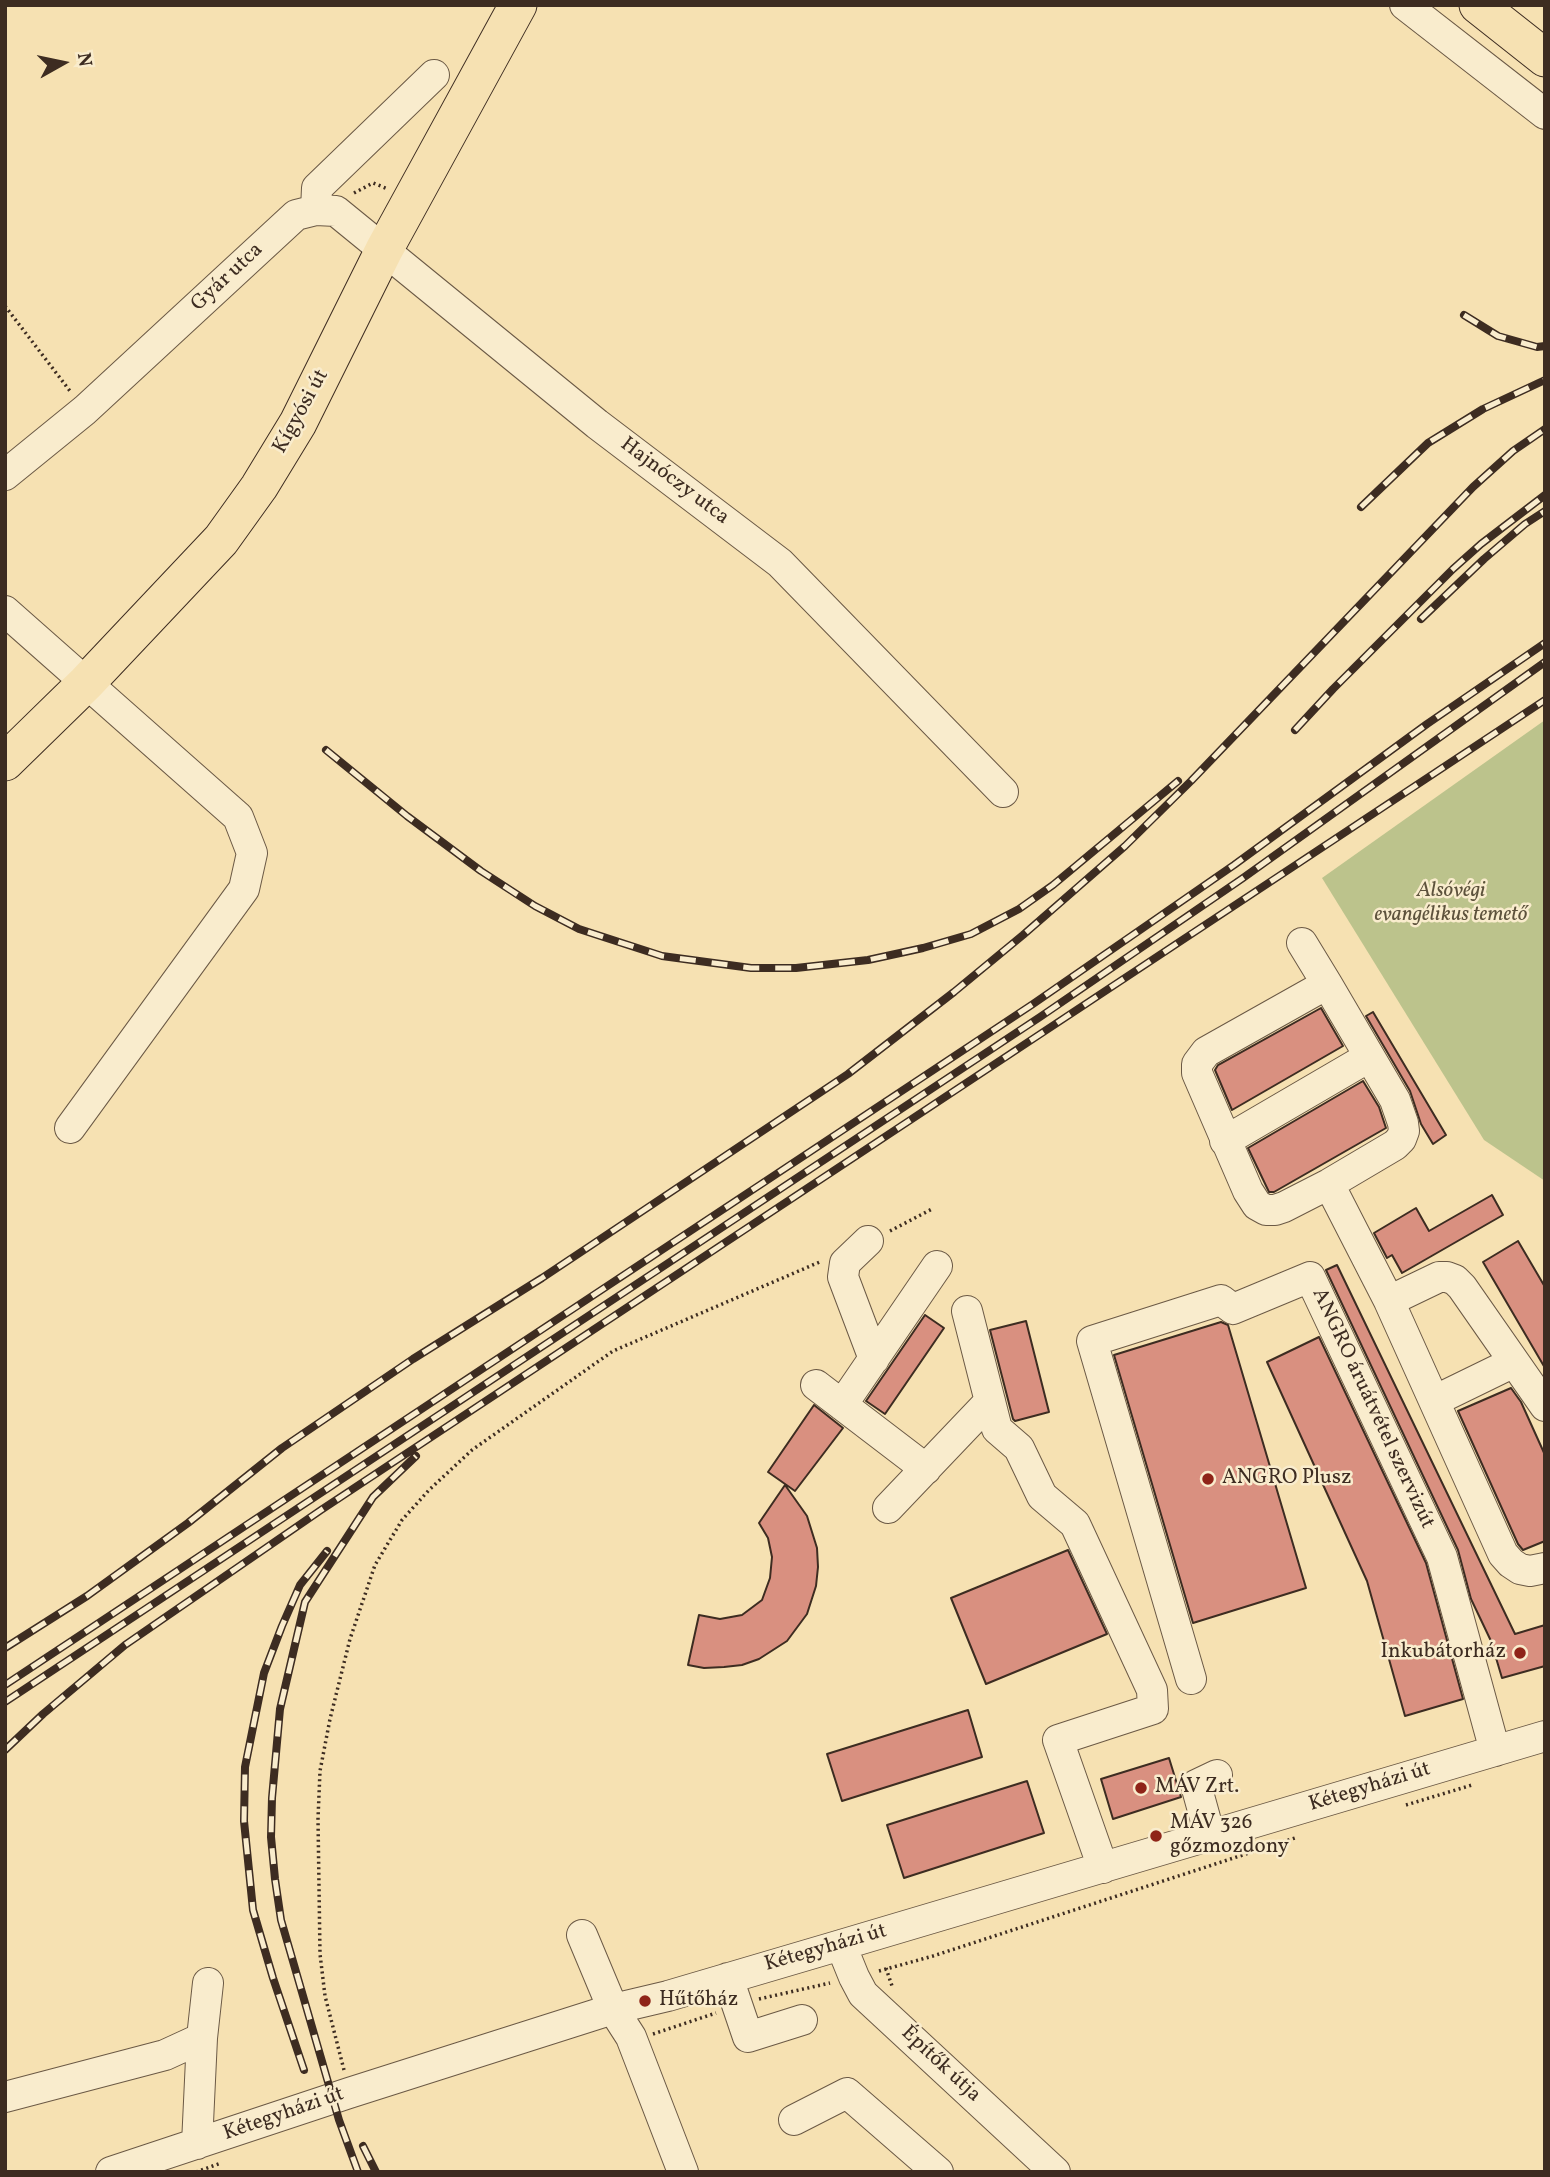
<!DOCTYPE html>
<meta charset="utf-8">
<style>
body{margin:0}
#map{position:relative;width:1550px;height:2177px;overflow:hidden;background:#f6e1b2;font-family:Vollkorn,serif}
canvas{display:block}
.frame{position:absolute;inset:0;border:7px solid #3d2c21;pointer-events:none}
.north{position:absolute;left:28px;top:28px;width:70px;height:70px;-webkit-text-stroke:5px #f9eccd;paint-order:stroke;rotate:81deg;font-size:19px;font-weight:700;line-height:28px;text-align:center;color:#3d2c21}
.north::after{content:'';display:block;margin:auto;width:24px;height:32px;background:#3d2c21;clip-path:polygon(50% 0,100% 100%,50% 72%,0 100%)}
</style>
<div id="map">
<canvas width="1550" height="2177"></canvas>
<div class="frame"></div>
<div class="north">N</div>
</div>
<script>
const c = document.querySelector('canvas').getContext('2d');
c.lineJoin = 'round';
function fillPath(path, color) { c.fillStyle = color; c.fill(path, 'evenodd'); }
const toPath = rows => new Path2D(rows.map(r => 'M' + r).join(''));
function stroke(path, color, width, dash) { c.strokeStyle = color; c.lineWidth = width; c.lineCap = dash ? 'butt' : 'round'; c.setLineDash(dash || []); c.stroke(path); }
function label(font, color, halo, rows, align = 'center') {
  c.font = font + ' Vollkorn,serif'; c.lineWidth = 5; c.setLineDash([]); c.textBaseline = 'middle'; c.strokeStyle = halo; c.fillStyle = color; for (const [text, x, y, turn = 0] of rows) {
    c.save(); c.translate(x, y); c.rotate((+turn || 0) * Math.PI / 180); c.textAlign = isNaN(turn) ? turn : align; if (halo) c.strokeText(text, 0, 0); c.fillText(text, 0, 0); c.restore();
  }
}
fillPath(toPath([
 [1545,720,1545,1181,1484,1140,1322,878]
]), '#bcc38c');
const building = toPath([
 [1321,1008,1343,1046,1232,1110,1215,1070,1218,1065,1321,1008],
 [1373,1012,1446,1135,1433,1144,1421,1124,1410,1091,1366,1016,1373,1012],
 [1363,1081,1379,1107,1386,1128,1274,1192,1269,1192,1248,1148,1363,1081],
 [1492,1195,1503,1215,1402,1273,1392,1255,1387,1258,1374,1233,1416,1208,1429,1231,1492,1195],
 [1518,1241,1545,1287,1545,1368,1483,1262,1518,1241],
 [1337,1265,1515,1634,1545,1625,1545,1666,1502,1678,1491,1641,1471,1599,1458,1550,1326,1270,1337,1265],
 [925,1315,944,1328,885,1414,866,1401,925,1315],
 [1026,1321,1049,1412,1015,1421,1013,1419,990,1330,1026,1321],
 [1221,1322,1228,1325,1306,1588,1193,1623,1114,1355,1221,1322],
 [1319,1337,1426,1563,1463,1699,1405,1716,1367,1581,1267,1362,1319,1337],
 [1511,1388,1521,1402,1545,1455,1545,1541,1523,1550,1518,1544,1458,1411,1511,1388],
 [814,1405,843,1428,795,1491,768,1472,814,1405],
 [785,1485,807,1516,817,1548,818,1567,816,1586,807,1614,787,1641,759,1659,742,1665,724,1667,704,1668,688,1665,699,1615,720,1619,742,1615,762,1600,770,1578,772,1557,768,1538,759,1523,785,1485],
 [1068,1550,1107,1634,986,1684,951,1598,1068,1550],
 [968,1710,982,1757,842,1801,827,1754,968,1710],
 [1169,1758,1181,1797,1113,1819,1101,1779,1169,1758],
 [1027,1781,1044,1833,904,1878,887,1825,1027,1781]
]);
fillPath(building, '#d99080');
stroke(building, '#3d2c21', 2);
const minor = toPath([
 [1405,5,1545,114],
 [316,210,336,211,597,424,780,563,1003,792],
 [5,475,85,410,296,215,316,210,317,188,434,75],
 [5,611,238,817,252,853,244,889,70,1128],
 [1302,943,1327,984,1395,1100,1403,1123,1404,1131,1401,1139,1395,1145,1329,1184,1284,1207,1275,1210,1266,1210,1257,1205,1248,1191,1197,1073,1197,1064,1206,1052,1327,984],
 [1225,1141,1369,1057],
 [1329,1184,1389,1301,1503,1554,1511,1563,1520,1569,1530,1571,1545,1568],
 [868,1241,845,1263,843,1277,874,1359],
 [1389,1301,1439,1277,1447,1277,1455,1280,1462,1287,1545,1406],
 [967,1311,997,1429,1019,1448,1042,1496,1075,1524,1152,1690,1153,1709,1058,1740,1103,1868],
 [816,1385,926,1469],
 [1434,1401,1514,1362],
 [842,1405,937,1266],
 [888,1508,990,1401],
 [1191,1679,1092,1341,1221,1300,1233,1309,1310,1277,1442,1557,1495,1751],
 [1210,1836,1196,1785,1217,1775],
 [582,1935,613,2009,631,2037,683,2172],
 [841,1945,854,1977,863,1994,1055,2172],
 [728,1978,748,2037,802,2020],
 [5,2097,165,2055,202,2038],
 [794,2120,847,2093,938,2172],
 [197,2144,202,2038,208,1983],
 [111,2172,349,2093,613,2009,668,1996,841,1945,1545,1736]
]);
const major = toPath([
 [1478,5,1545,58],
 [5,762,86,683,221,540,259,487,298,423,384,250,518,5]
]);
stroke(minor, '#6b5945', 32);
stroke(major, '#3d2c21', 39);
stroke(toPath([
 [354,193,373,183,388,189],
 [5,306,70,391],
 [890,1231,932,1209],
 [1406,1805,1472,1785],
 [886,1968,892,1986],
 [879,1971,933,1956,1298,1837],
 [759,1999,830,1983],
 [653,2034,716,2013],
 [344,2070,325,1996,320,1954,318,1819,320,1771,330,1719,350,1639,375,1565,402,1520,429,1490,472,1450,613,1351,822,1261],
 [196,2172,221,2163]
]), '#3d2c21', 3.5, [2, 3.5]);
stroke(minor, '#f9eccd', 30);
stroke(major, '#f6e1b2', 37);
const rail = toPath([
 [1464,315,1498,336,1537,347,1545,346],
 [1361,507,1428,443,1483,409,1545,380],
 [1421,619,1484,559,1525,524,1545,511],
 [1295,730,1333,689,1453,569,1481,544,1545,495],
 [326,750,407,816,481,871,535,906,579,929,662,956,751,968,796,968,868,960,923,948,971,934,1019,909,1053,885,1178,781],
 [5,1648,87,1596,188,1523,282,1448,413,1359,542,1278,848,1074,954,992,1023,935,1125,846,1191,781,1473,487,1513,451,1545,429],
 [5,1685,1033,1004,1234,865,1427,724,1545,643],
 [5,1702,1040,1017,1243,878,1545,662],
 [5,1750,43,1714,125,1645,321,1510,1545,700],
 [304,2070,273,1978,253,1910,244,1821,245,1767,264,1673,282,1626,300,1585,327,1551],
 [363,2146,376,2172],
 [358,2172,339,2120,281,1920,275,1879,271,1837,272,1798,280,1709,305,1602,373,1497,416,1456]
]);
stroke(rail, '#3d2c21', 8);
stroke(rail, '#f9eccd', 5, [16]);
for (const [x, y, r, color] of [
 [1208,1479,7,"#8f2418"],
 [1520,1653,7,"#8f2418"],
 [1141,1788,7,"#8f2418"],
 [1156,1836,7,"#8f2418"],
 [645,2001,7,"#8f2418"]
]) { const dot = new Path2D(); dot.arc(x, y, r, 0, 2 * Math.PI); c.fillStyle = color; c.fill(dot); stroke(dot, '#f9eccd', 2.5); }
label('21px', '#3d2c21', '#f9eccd', [
 ["Gyár utca",228,278,-43],
 ["Kígyósi út",302,412,-61],
 ["Hajnóczy utca",674,482,37],
 ["ANGRO áruátvétel szervizút",1372,1409,65],
 ["Kétegyházi út",1370,1788,-17],
 ["Kétegyházi út",826,1949,-16],
 ["Építők útja",940,2065,43],
 ["Kétegyházi út",284,2115,-19]
]);
label('italic 21px', '#5d523c', '#f9eccd', [
 ["Alsóvégi",1451,892],
 ["evangélikus temető",1451,916]
]);
label('21px', '#3d2c21', '#f9eccd', [
 ["ANGRO Plusz",1222,1479],
 ["Inkubátorház",1506,1653,"right"],
 ["MÁV Zrt.",1155,1788],
 ["MÁV 326",1170,1824],
 ["gőzmozdony",1170,1848],
 ["Hűtőház",659,2001]
], 'left');
</script>
